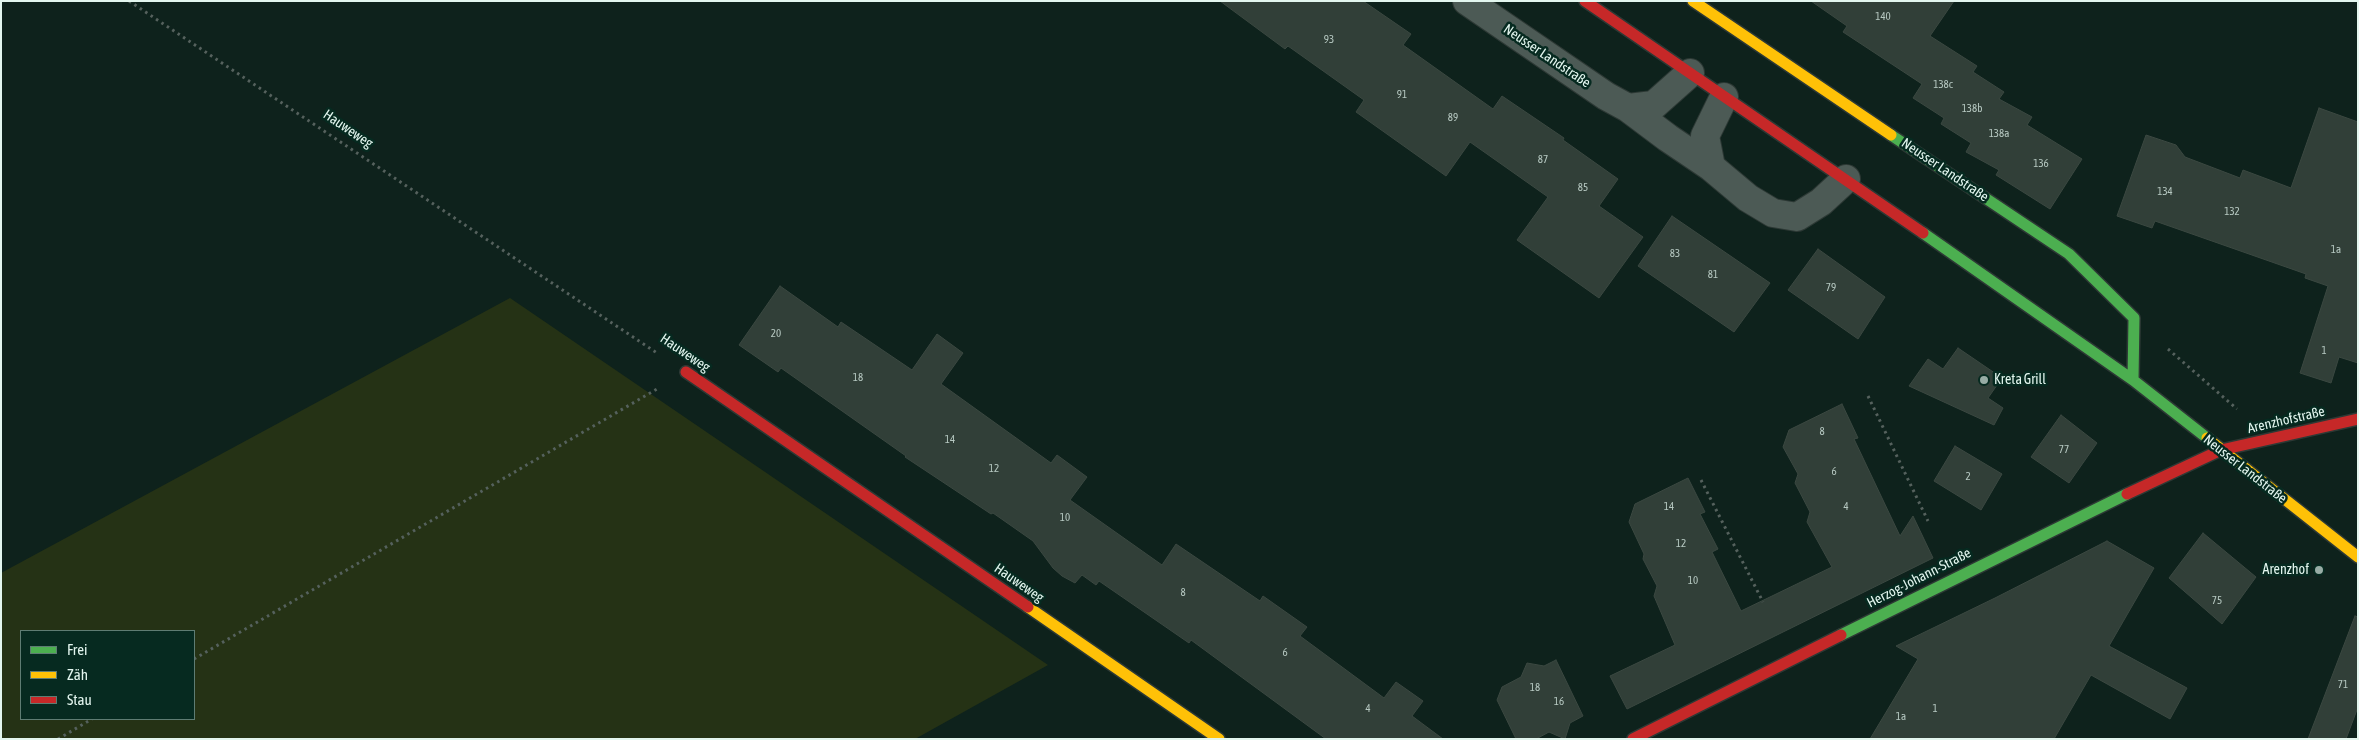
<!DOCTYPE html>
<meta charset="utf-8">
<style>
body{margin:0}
#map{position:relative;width:2359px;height:740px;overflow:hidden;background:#0e221c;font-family:"Asap Condensed",sans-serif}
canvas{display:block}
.frame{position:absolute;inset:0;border:2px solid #e3f6ef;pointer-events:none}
.legend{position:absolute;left:20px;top:630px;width:175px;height:90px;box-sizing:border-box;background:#062a20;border:1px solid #5e7c73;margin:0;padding:6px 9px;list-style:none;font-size:15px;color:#e3f6ef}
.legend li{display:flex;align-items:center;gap:10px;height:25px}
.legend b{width:25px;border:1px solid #5e7c73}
</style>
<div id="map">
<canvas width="2359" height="740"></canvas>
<div class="frame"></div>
<ul class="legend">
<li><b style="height:6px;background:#4caf50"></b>Frei</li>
<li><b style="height:6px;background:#ffc107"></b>Zäh</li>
<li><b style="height:6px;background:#c62828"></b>Stau</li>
</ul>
</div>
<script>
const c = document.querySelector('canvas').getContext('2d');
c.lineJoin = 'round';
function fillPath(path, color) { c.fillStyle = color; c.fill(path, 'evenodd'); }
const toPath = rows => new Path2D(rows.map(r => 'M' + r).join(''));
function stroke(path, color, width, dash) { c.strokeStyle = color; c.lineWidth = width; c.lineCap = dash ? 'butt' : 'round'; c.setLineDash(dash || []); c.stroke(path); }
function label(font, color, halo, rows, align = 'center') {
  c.font = font + ' "Asap Condensed",sans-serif'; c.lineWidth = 5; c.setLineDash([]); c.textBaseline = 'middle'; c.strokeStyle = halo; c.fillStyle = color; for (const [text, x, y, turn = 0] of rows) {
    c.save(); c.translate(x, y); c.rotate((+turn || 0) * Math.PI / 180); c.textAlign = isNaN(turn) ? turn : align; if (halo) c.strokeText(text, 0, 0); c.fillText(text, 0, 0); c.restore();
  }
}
fillPath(toPath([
 [510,298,1048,665,915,739,1,739,1,573],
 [21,631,194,631,194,719,21,719]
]), '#253215');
const building = toPath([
 [1220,1,1363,1,1411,34,1403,45,1493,109,1502,96,1564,138,1563,140,1618,179,1599,206,1643,237,1599,298,1517,240,1548,197,1470,142,1446,176,1356,112,1364,100,1288,46,1285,49,1220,1],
 [1811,1,1954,1,1930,36,1977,66,1973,72,2004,92,1999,99,2032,117,2027,125,2082,159,2050,209,1996,175,1999,170,1966,152,1971,143,1941,124,1944,118,1913,98,1922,84,1843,32,1847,26,1811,1],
 [2319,108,2358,122,2358,363,2339,357,2331,383,2300,373,2328,286,2305,278,2306,274,2155,221,2152,228,2117,216,2146,135,2176,145,2185,157,2240,178,2243,170,2291,188,2319,108],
 [1672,216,1770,283,1734,332,1638,266,1672,216],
 [1818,249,1885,297,1858,339,1788,290,1818,249],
 [780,286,838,327,841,322,912,370,937,334,963,353,941,384,1051,463,1057,455,1087,477,1070,500,1162,565,1176,544,1260,601,1263,596,1307,627,1300,636,1384,698,1396,682,1423,701,1412,716,1443,739,1326,739,1191,640,1189,643,1099,581,1096,585,1082,575,1075,583,1062,576,1053,568,1033,541,993,513,991,514,905,457,906,456,781,368,778,372,739,345,780,286],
 [1958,348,2002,378,1988,398,2003,408,1994,425,1909,386,1928,359,1943,369,1958,348],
 [1842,404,1858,438,1854,439,1900,536,1913,516,1933,558,1627,709,1610,676,1675,645,1654,596,1657,586,1643,559,1644,554,1629,522,1635,504,1688,478,1705,512,1700,514,1718,549,1712,552,1741,611,1832,567,1807,522,1810,512,1795,483,1798,474,1783,447,1789,430,1842,404],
 [2061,415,2097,443,2069,483,2031,457,2061,415],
 [1955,446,2002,474,1981,510,1934,481,1955,446],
 [2203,533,2256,577,2222,624,2169,578,2203,533],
 [2107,541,2154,568,2109,646,2187,688,2170,719,2091,675,2054,739,1870,739,1918,659,1896,646,1995,598,2107,541],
 [2355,616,2358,617,2358,707,2346,739,2308,739,2355,616],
 [1556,660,1583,716,1570,723,1565,739,1549,732,1536,739,1516,739,1497,700,1502,687,1521,677,1527,663,1544,666,1556,660]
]);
fillPath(building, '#313f38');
stroke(building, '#3b4841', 1);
const street = toPath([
 [1467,1,1606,96,1628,108,1654,105,1690,73],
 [1724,97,1705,136,1711,167,1748,198,1773,213,1797,217,1821,202,1846,179],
 [1628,108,1668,138,1711,167]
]);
const fast = toPath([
 [1891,135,2069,254,2134,318,2133,380],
 [1923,233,2133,380,2207,438],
 [1841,635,2127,494]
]);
const slow = toPath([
 [1693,1,1891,135],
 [2207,438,2358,557],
 [1028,607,1219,739]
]);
const jam = toPath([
 [1585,1,1923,233],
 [686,372,1028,607],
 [2127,494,2221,450,2358,419],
 [1633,739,1841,635]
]);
stroke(street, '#2d3935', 30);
stroke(fast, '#2d3935', 14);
stroke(slow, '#2d3935', 14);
stroke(jam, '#2d3935', 14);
stroke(toPath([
 [129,1,657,353],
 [2168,349,2237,409],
 [1868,396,1928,521],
 [1701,480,1763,602],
 [194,659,657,389],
 [58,739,92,719]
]), '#55615d', 3, [2.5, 4]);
stroke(street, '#4c5a55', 28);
stroke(fast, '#4caf50', 11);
stroke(slow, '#ffc107', 11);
stroke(jam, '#c62828', 11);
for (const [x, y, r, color] of [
 [1984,380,5,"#98aca5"],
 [2319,570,5,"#98aca5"]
]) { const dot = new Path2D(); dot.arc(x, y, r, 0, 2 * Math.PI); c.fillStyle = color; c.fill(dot); stroke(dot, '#062a20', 2); }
label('11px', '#b6c8c1', null, [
 ["140",1883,17],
 ["93",1329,40],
 ["138c",1943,85],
 ["91",1402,95],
 ["138b",1972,109],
 ["89",1453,118],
 ["138a",1999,134],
 ["87",1543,160],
 ["136",2041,164],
 ["85",1583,188],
 ["134",2165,192],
 ["132",2232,212],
 ["1a",2336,250],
 ["83",1675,254],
 ["81",1713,275],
 ["79",1831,288],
 ["20",776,334],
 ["1",2324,351],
 ["18",858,378],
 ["8",1822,432],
 ["14",950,440],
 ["77",2064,450],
 ["12",994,469],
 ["6",1834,472],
 ["2",1968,477],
 ["14",1669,507],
 ["4",1846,507],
 ["10",1065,518],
 ["12",1681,544],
 ["10",1693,581],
 ["8",1183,593],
 ["75",2217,601],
 ["6",1285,653],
 ["71",2343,685],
 ["18",1535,688],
 ["16",1559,702],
 ["4",1368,709],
 ["1",1935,709],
 ["1a",1901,717]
]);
label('14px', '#e3f6ef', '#062a20', [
 ["Neusser Landstraße",1547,56,34],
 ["Hauweweg",348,129,34],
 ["Neusser Landstraße",1945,170,34],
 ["Hauweweg",685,353,34],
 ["Arenzhofstraße",2286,420,-13],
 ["Neusser Landstraße",2245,469,38],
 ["Herzog-Johann-Straße",1919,578,-27],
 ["Hauweweg",1019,583,35]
]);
label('14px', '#e3f6ef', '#062a20', [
 ["Kreta Grill",1994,380],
 ["Arenzhof",2309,570,"right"]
], 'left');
</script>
